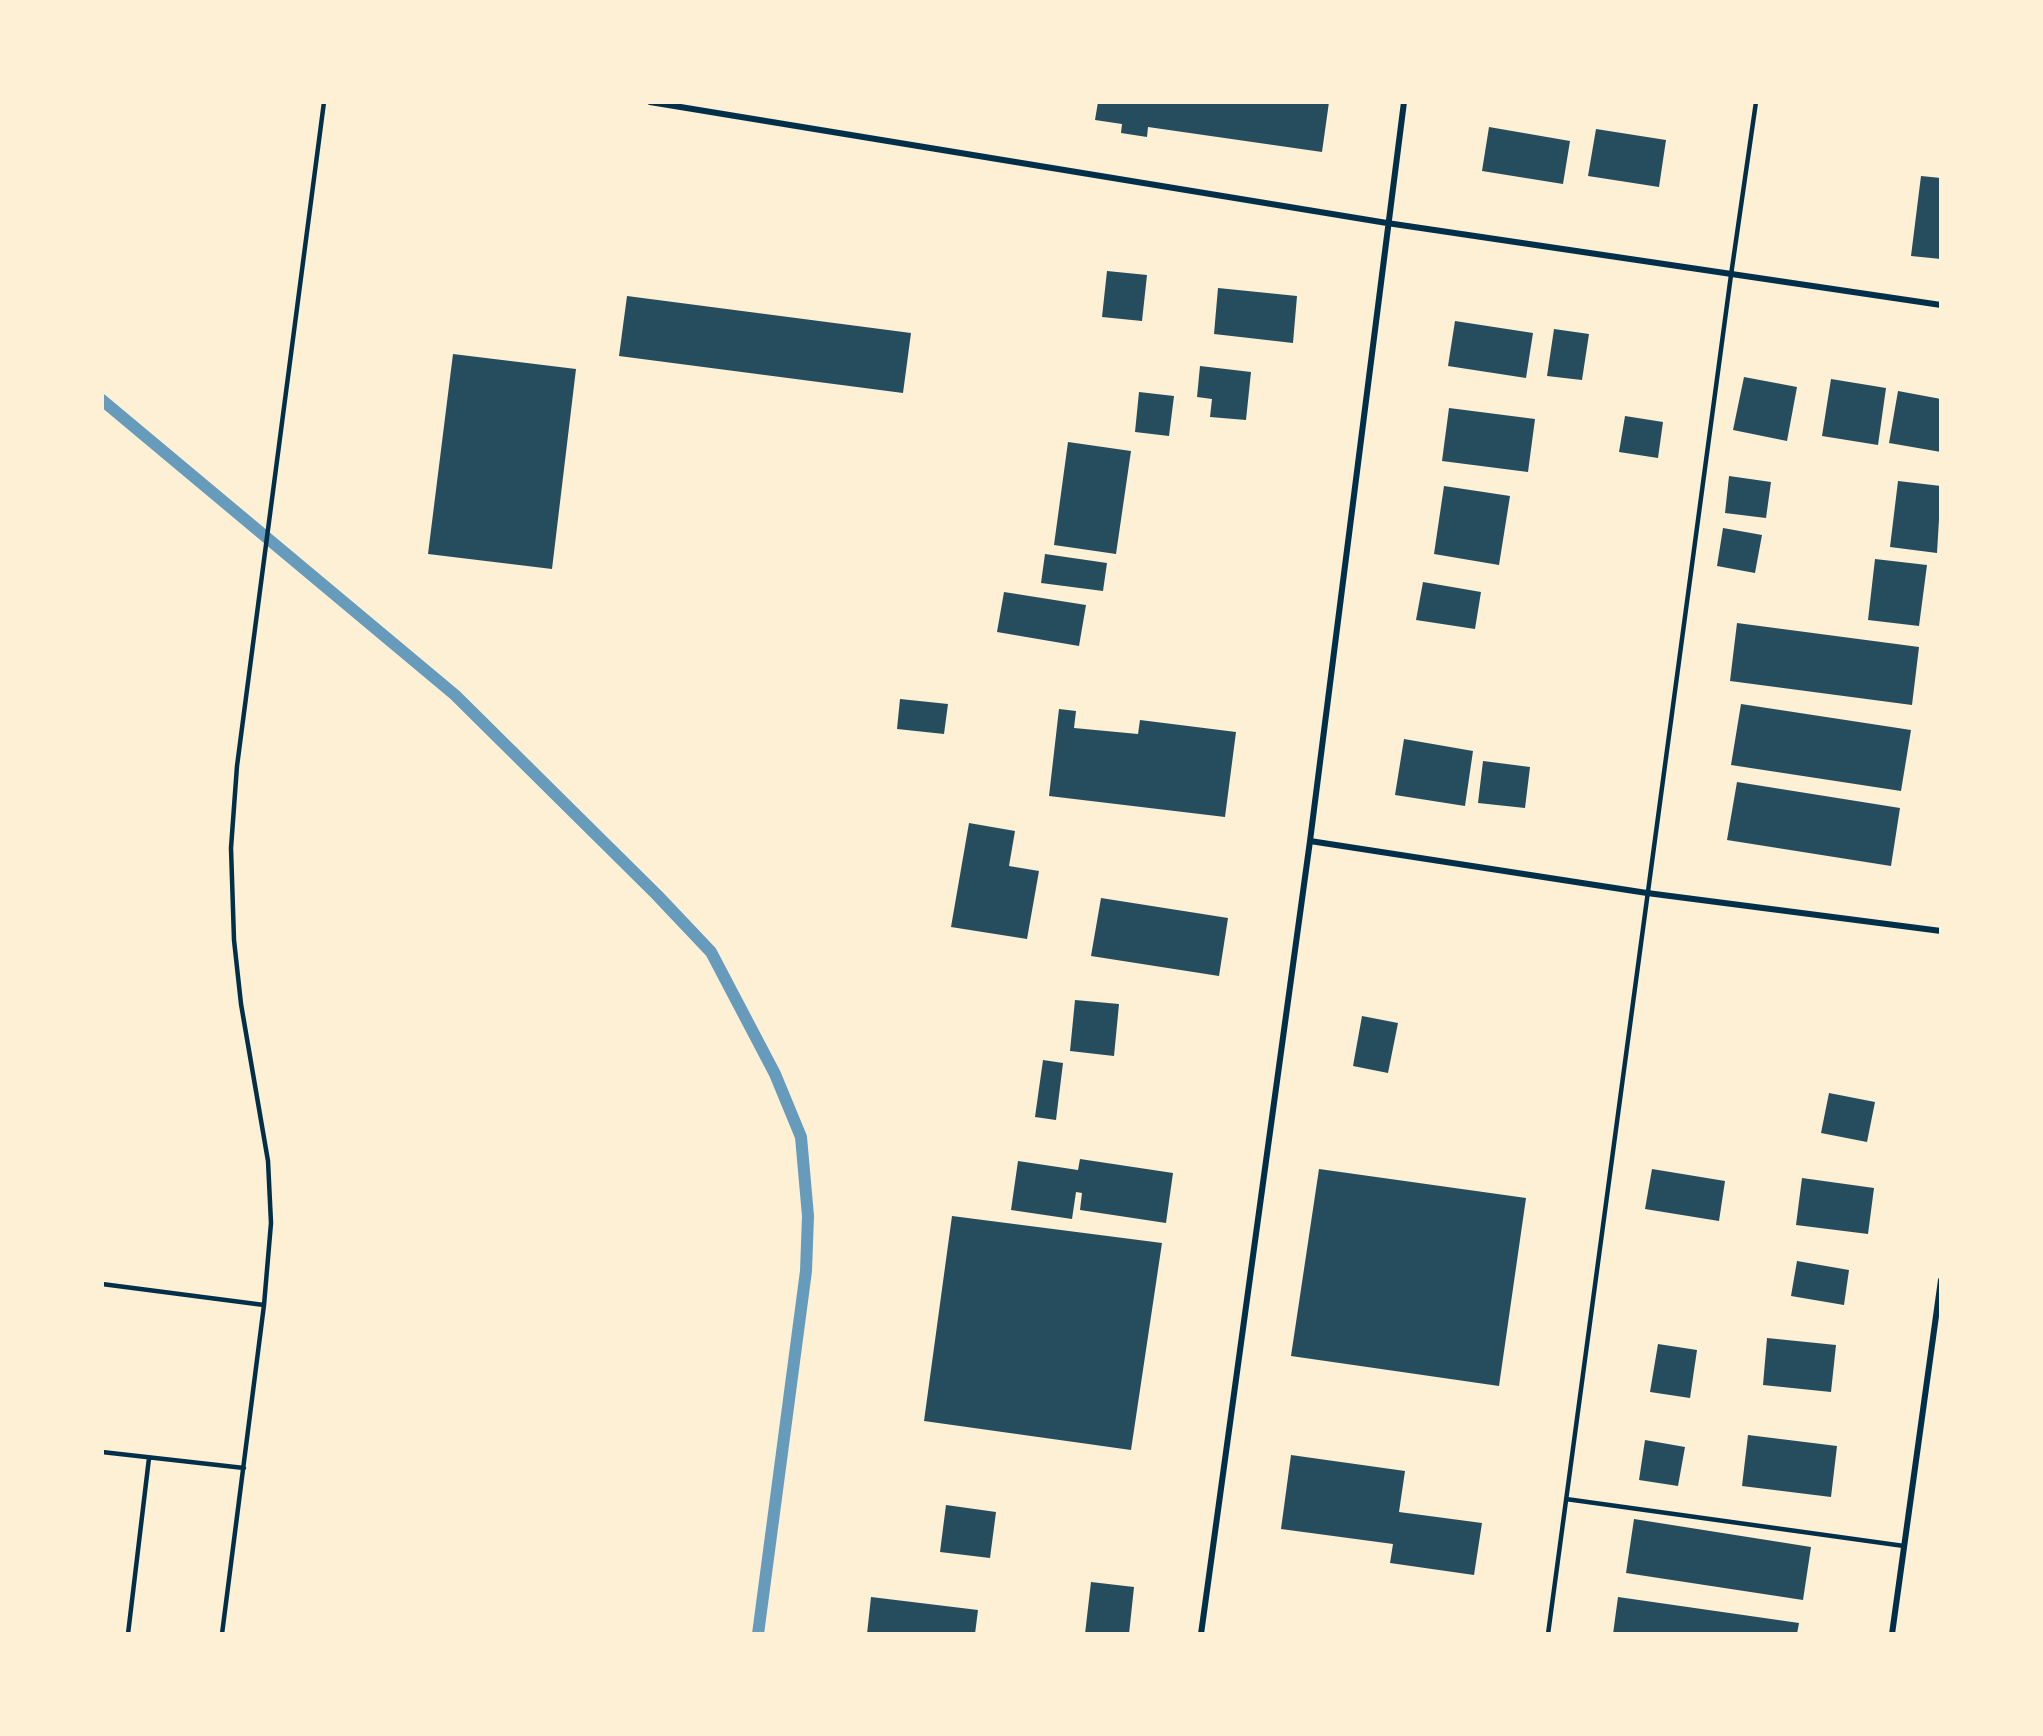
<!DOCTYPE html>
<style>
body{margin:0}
#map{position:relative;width:2043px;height:1736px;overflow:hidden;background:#fdf0d5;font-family:"DejaVu Sans",sans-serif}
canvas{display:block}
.frame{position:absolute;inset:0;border:104px solid #fdf0d5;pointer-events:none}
</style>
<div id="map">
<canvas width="2043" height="1736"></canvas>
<div class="frame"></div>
</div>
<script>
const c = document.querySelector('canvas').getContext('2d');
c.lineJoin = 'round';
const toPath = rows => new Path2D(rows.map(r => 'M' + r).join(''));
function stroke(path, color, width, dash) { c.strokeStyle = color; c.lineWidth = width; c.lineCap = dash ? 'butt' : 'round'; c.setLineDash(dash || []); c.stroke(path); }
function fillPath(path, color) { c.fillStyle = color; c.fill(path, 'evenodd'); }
stroke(toPath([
 [102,400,455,695,657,895,711,952,775,1074,801,1137,808,1216,806,1271,758,1634]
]), '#669bbc', 12);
fillPath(toPath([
 [1098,102,1329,102,1322,152,1148,127,1147,137,1121,133,1122,124,1095,120],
 [1489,127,1570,141,1563,184,1482,171],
 [1596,129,1666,140,1659,187,1588,176],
 [1921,176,1941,178,1941,259,1911,256],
 [1107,271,1147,275,1142,321,1102,317],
 [1218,288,1297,296,1293,343,1214,334],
 [627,296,911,333,903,393,619,356],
 [1455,321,1533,333,1526,378,1448,366],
 [1554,329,1589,334,1582,380,1547,376],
 [453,354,576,369,552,569,428,554],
 [1200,366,1251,372,1246,420,1210,417,1212,399,1197,397],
 [1744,377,1797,387,1787,441,1733,430],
 [1831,379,1886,388,1878,445,1822,436],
 [1898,391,1941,399,1941,452,1889,443],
 [1139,392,1174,396,1169,436,1135,432],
 [1449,408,1535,419,1528,472,1442,461],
 [1625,416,1663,422,1658,458,1619,452],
 [1068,442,1131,451,1116,554,1054,545],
 [1729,476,1771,482,1766,518,1725,513],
 [1898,481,1941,486,1937,553,1890,547],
 [1444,486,1510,496,1499,565,1434,554],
 [1723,528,1762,535,1755,573,1717,566],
 [1045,554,1107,563,1103,591,1041,583],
 [1875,559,1927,565,1919,626,1868,620],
 [1423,582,1481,592,1475,629,1416,620],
 [1004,592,1086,605,1079,646,997,632],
 [1737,623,1919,647,1912,705,1730,681],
 [900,699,948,704,944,734,897,729],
 [1741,704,1911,730,1901,791,1731,765],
 [1059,709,1076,711,1074,728,1138,734,1140,720,1236,732,1225,817,1049,796],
 [1404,739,1473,751,1465,806,1395,795],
 [1483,761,1530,767,1525,808,1478,803],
 [1737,782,1900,808,1891,866,1727,840],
 [969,823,1015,831,1009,866,1039,871,1027,939,951,927],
 [1101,898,1228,918,1219,976,1091,956],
 [1075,1000,1119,1004,1114,1056,1070,1051],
 [1362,1016,1398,1023,1388,1073,1353,1066],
 [1043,1060,1063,1063,1056,1120,1035,1117],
 [1829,1093,1875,1102,1867,1142,1821,1133],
 [1080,1159,1173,1173,1166,1223,1080,1210,1082,1193,1076,1192,1072,1219,1011,1210,1018,1161,1078,1170],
 [1319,1169,1526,1198,1499,1386,1291,1356],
 [1652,1169,1725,1181,1719,1221,1645,1209],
 [1802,1178,1874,1188,1868,1234,1796,1225],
 [952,1216,1162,1243,1131,1450,924,1421],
 [1797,1261,1849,1270,1844,1305,1791,1296],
 [1767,1338,1836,1345,1831,1392,1763,1385],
 [1658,1344,1697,1350,1690,1398,1650,1392],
 [1748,1435,1837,1446,1831,1497,1742,1486],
 [1645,1440,1685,1447,1678,1486,1639,1480],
 [1291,1455,1405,1471,1399,1512,1482,1523,1474,1575,1390,1563,1393,1544,1281,1529],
 [946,1505,996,1512,990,1558,940,1552],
 [1634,1519,1811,1547,1803,1600,1626,1573],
 [1091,1582,1134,1587,1129,1634,1085,1634],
 [871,1597,978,1610,975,1634,867,1634],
 [1618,1597,1799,1623,1797,1634,1613,1634]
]), '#264d5e');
stroke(toPath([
 [102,1284,264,1305],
 [102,1452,244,1468],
 [1566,1499,1904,1546],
 [128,1634,149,1458],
 [222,1634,264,1305,271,1223,268,1161,241,1004,234,940,231,848,237,766,324,102],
 [1548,1634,1731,275,1756,102]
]), '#003049', 4.5);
stroke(toPath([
 [650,102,1387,223,1941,305],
 [1310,841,1647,893,1941,931],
 [1201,1634,1310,841,1404,102],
 [1892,1634,1941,1280]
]), '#003049', 6);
</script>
